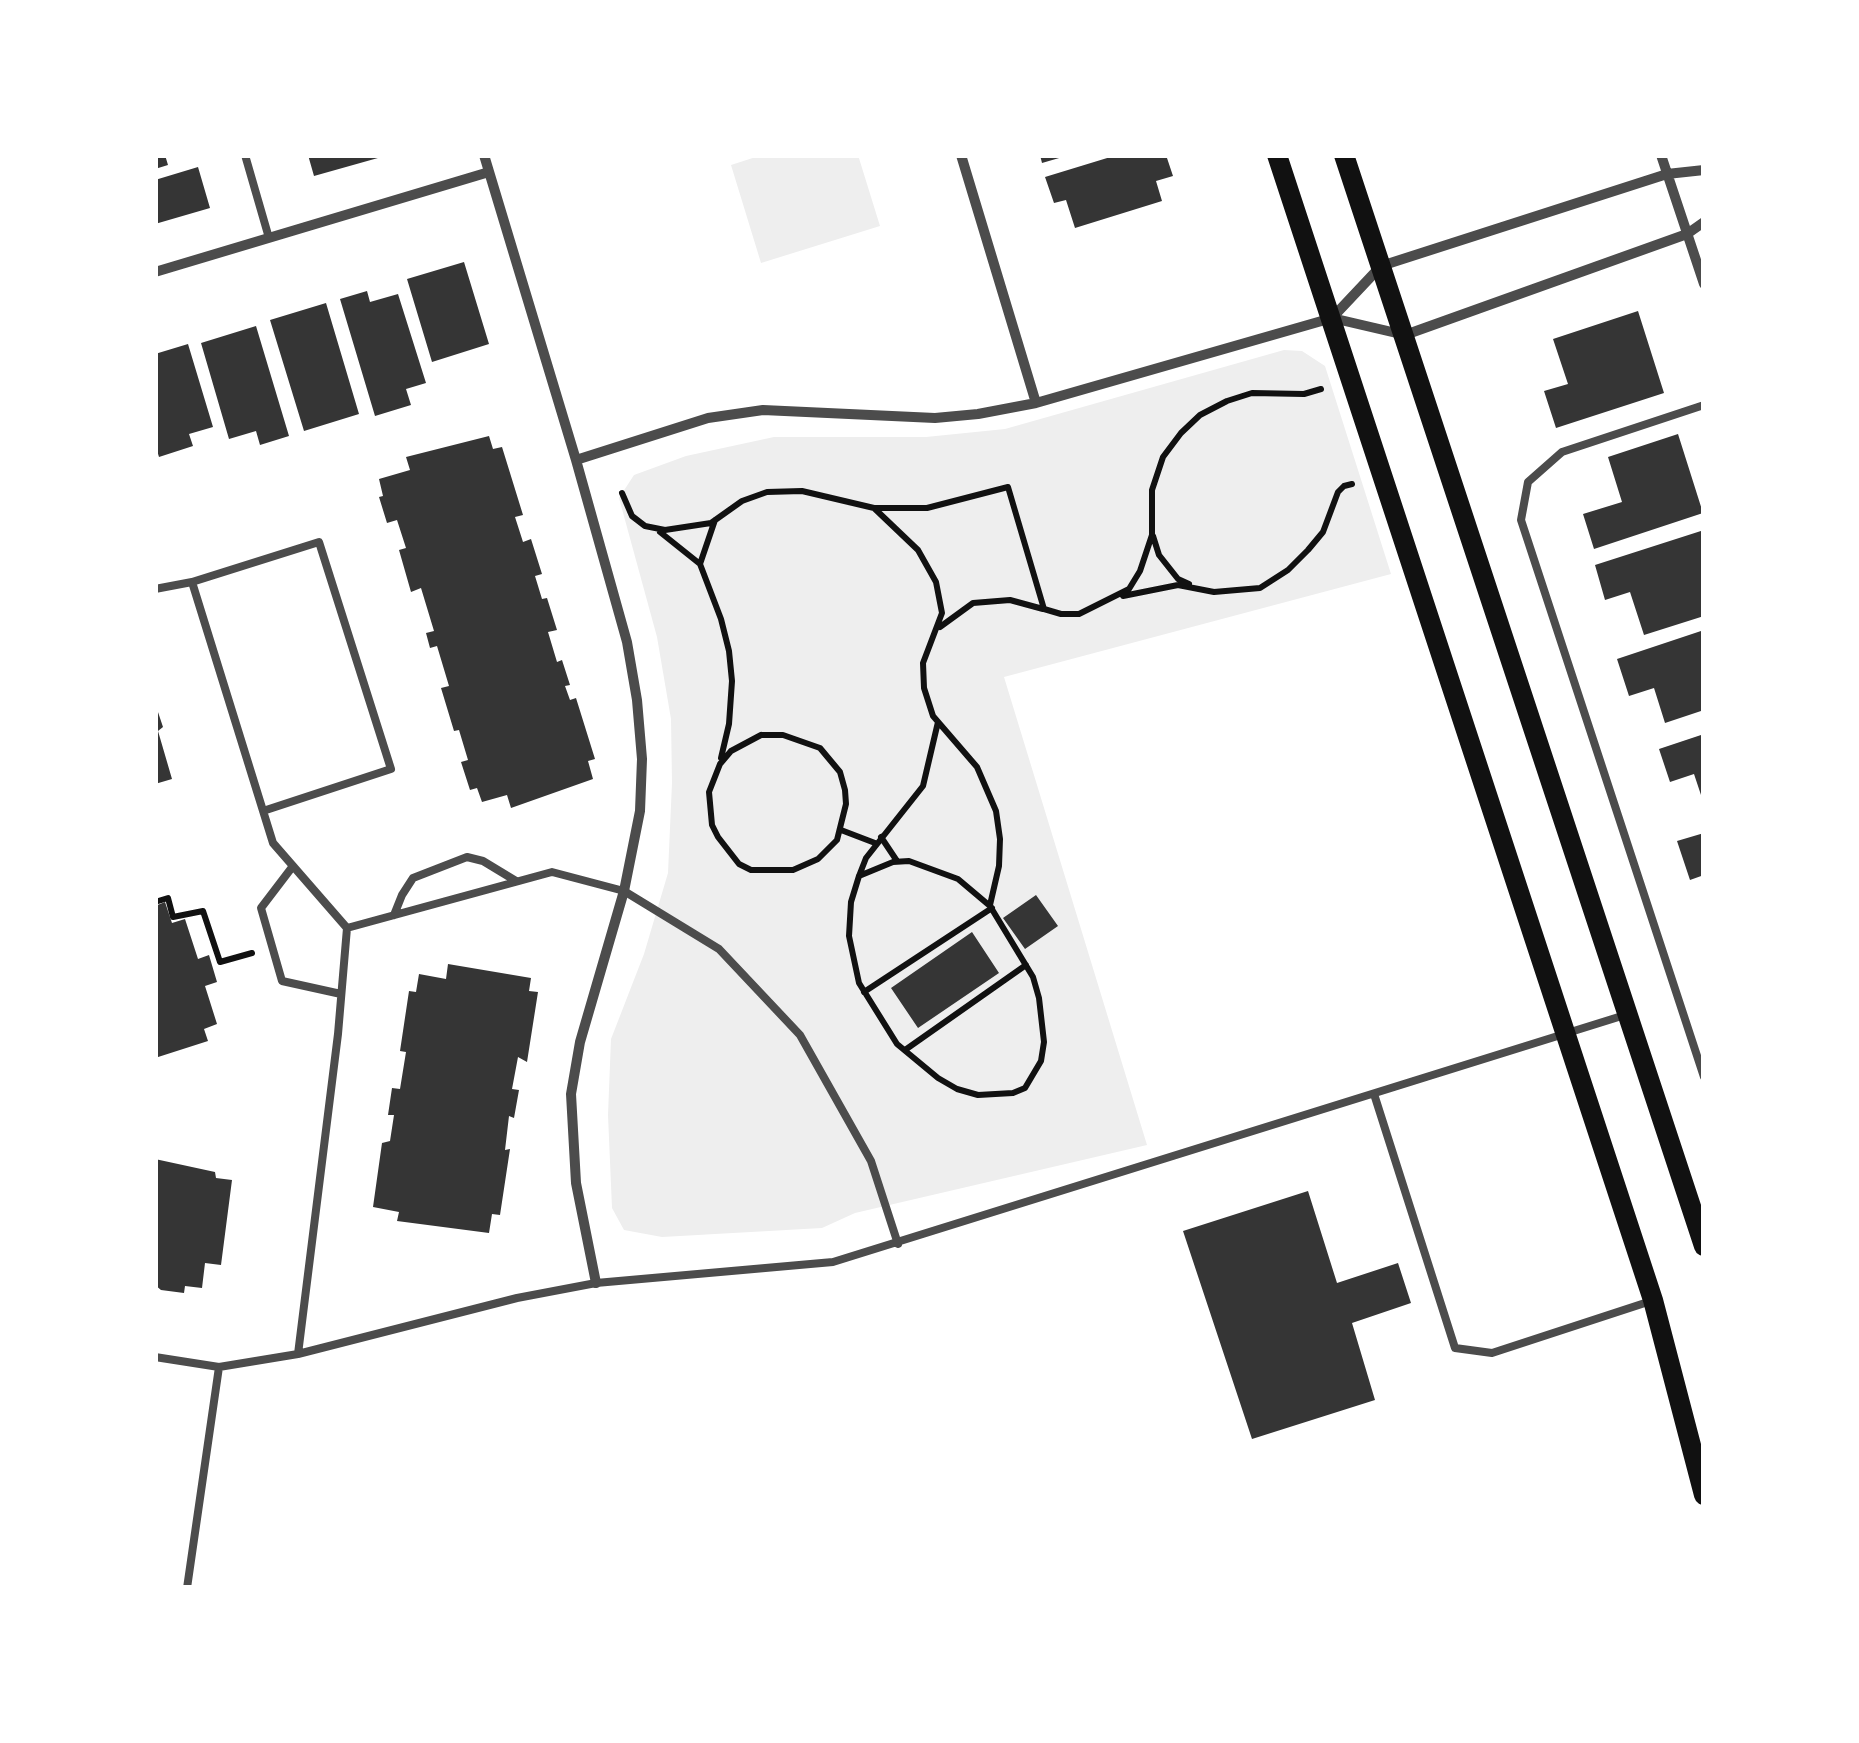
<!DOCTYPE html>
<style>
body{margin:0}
#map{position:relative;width:1859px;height:1743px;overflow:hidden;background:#fff;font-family:"Source Sans 3",sans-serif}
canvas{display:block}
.frame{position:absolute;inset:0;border:158px solid #fff;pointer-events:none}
</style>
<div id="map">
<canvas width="1859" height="1743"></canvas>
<div class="frame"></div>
</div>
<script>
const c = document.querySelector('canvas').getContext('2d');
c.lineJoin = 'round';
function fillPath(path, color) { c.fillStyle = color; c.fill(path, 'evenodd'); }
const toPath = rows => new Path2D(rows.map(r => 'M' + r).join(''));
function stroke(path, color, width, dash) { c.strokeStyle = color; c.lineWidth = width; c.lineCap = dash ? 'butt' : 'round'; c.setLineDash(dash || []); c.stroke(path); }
fillPath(toPath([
 [762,155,858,155,880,226,761,263,731,165],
 [1284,350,1302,351,1325,366,1391,574,1004,677,1147,1145,855,1213,822,1228,662,1237,624,1230,612,1208,608,1115,611,1039,644,954,668,873,672,783,671,719,657,637,619,498,634,475,686,456,774,437,926,437,1005,429]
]), '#eee');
fillPath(toPath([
 [155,155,165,155,168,165,155,169],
 [308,155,385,155,385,156,314,176],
 [1040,155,1066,155,1066,156,1042,163],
 [1117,155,1166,155,1173,176,1156,181,1162,201,1075,228,1066,200,1054,203,1045,177],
 [198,167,210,208,155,224,155,180],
 [464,262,489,344,432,362,407,279],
 [367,291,370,302,398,294,426,383,406,389,411,405,375,416,340,299],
 [326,303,359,414,304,431,270,320],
 [1638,311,1664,393,1556,428,1544,391,1568,384,1553,339],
 [256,326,289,436,260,445,256,431,229,439,201,343],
 [188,344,213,427,189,434,193,446,159,457,155,444,155,354],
 [1678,434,1703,513,1594,549,1583,514,1622,502,1608,457],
 [489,436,493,449,502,447,523,515,515,517,523,542,531,539,542,574,535,576,542,599,547,598,557,630,548,632,557,662,562,660,570,685,565,686,570,700,576,698,595,759,588,761,593,779,511,808,507,795,482,802,477,788,470,790,461,762,468,760,459,730,454,731,441,688,449,686,437,646,430,648,426,633,434,631,421,588,411,592,399,550,406,548,397,520,387,523,379,497,383,496,379,479,410,470,406,457],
 [1704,530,1704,616,1644,635,1630,592,1605,600,1595,565],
 [1704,630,1704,710,1665,723,1654,688,1629,696,1617,659],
 [155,703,163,727,158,731,172,779,155,784],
 [1704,734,1704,801,1703,801,1694,774,1670,782,1659,749],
 [1704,833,1704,875,1690,880,1677,841],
 [1036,895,1058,926,1025,949,1003,918],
 [165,902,172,923,185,919,198,959,209,955,217,982,205,986,217,1024,204,1029,208,1041,155,1058,155,906],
 [972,932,999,973,918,1028,891,988],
 [448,964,531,978,529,991,538,992,527,1062,518,1057,512,1089,519,1090,514,1118,509,1116,505,1150,510,1149,500,1215,492,1214,489,1233,397,1221,399,1212,373,1207,382,1143,390,1141,394,1115,388,1115,392,1088,400,1089,406,1052,400,1051,409,991,416,992,419,974,446,979],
 [155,1159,215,1172,216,1178,232,1180,221,1265,205,1263,202,1288,185,1286,184,1293,161,1290,155,1285],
 [1308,1191,1337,1283,1398,1263,1411,1303,1352,1323,1375,1400,1252,1439,1183,1231]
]), '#353535');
stroke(toPath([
 [622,493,632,516,645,526,665,530,711,523,742,501,767,492,802,491,874,508,927,508,1008,487,1044,609,1061,614,1079,614,1129,589,1140,571,1152,535,1152,490,1163,457,1181,433,1200,415,1227,401,1252,393,1304,394,1321,389],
 [875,509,918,550,936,582,942,613,923,663,924,688,933,716,977,767,996,811,1000,839,999,866,990,905],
 [660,532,700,564,721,619,729,651,732,681,729,724,721,758],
 [1153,536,1159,555,1178,579,1189,584],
 [700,564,715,520],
 [1123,596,1178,585,1214,592,1260,588,1288,570,1308,550,1323,532,1338,492,1344,486,1352,484],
 [940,627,973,603,1010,600,1043,609],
 [761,735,783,735,820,748,840,772,845,790,846,804,837,840,818,859,793,870,751,870,739,864,718,837,712,825,709,792,720,764,731,751,761,735],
 [841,830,875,843],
 [881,837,897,861],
 [859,876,893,862,909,861,958,879,990,906,1033,977,1039,998,1044,1042,1041,1061,1025,1088,1013,1093,978,1095,957,1089,938,1078,897,1044,859,983,849,936,851,902,859,876,866,858,923,786,938,722],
 [155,902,168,898,173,917,203,911,220,962,252,953],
 [864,992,992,908],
 [905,1050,1026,965]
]), '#111', 6);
stroke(toPath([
 [245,155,269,238],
 [1704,405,1562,452,1528,482,1521,520,1704,1077],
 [155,589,192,582],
 [263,811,391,769,319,542,192,582,273,843,347,928,552,872,624,891,719,949,800,1035,871,1161,898,1244],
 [293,866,261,908,282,981,341,994],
 [394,915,402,895,413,878,467,857,483,861,516,881],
 [1374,1094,1455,1348,1492,1353,1651,1301],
 [298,1354,338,1034,347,928],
 [155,1357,219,1367,187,1588],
 [219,1367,298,1354,517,1298,596,1283,833,1262,1625,1015]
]), '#4c4c4c', 8);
stroke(toPath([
 [484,155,576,460,627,642,637,700,642,759,640,811,624,891,580,1042,571,1094,576,1183,596,1283],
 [961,155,1036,403],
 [1661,155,1704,284],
 [155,272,489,172],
 [1332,318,1381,266,1667,174,1704,170],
 [576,460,708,418,763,410,935,418,978,414,1036,403,1332,318,1405,335,1687,234,1704,222]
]), '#4c4c4c', 10);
stroke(toPath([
 [1277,155,1653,1300,1704,1495],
 [1344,155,1704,1246]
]), '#111', 20);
</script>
